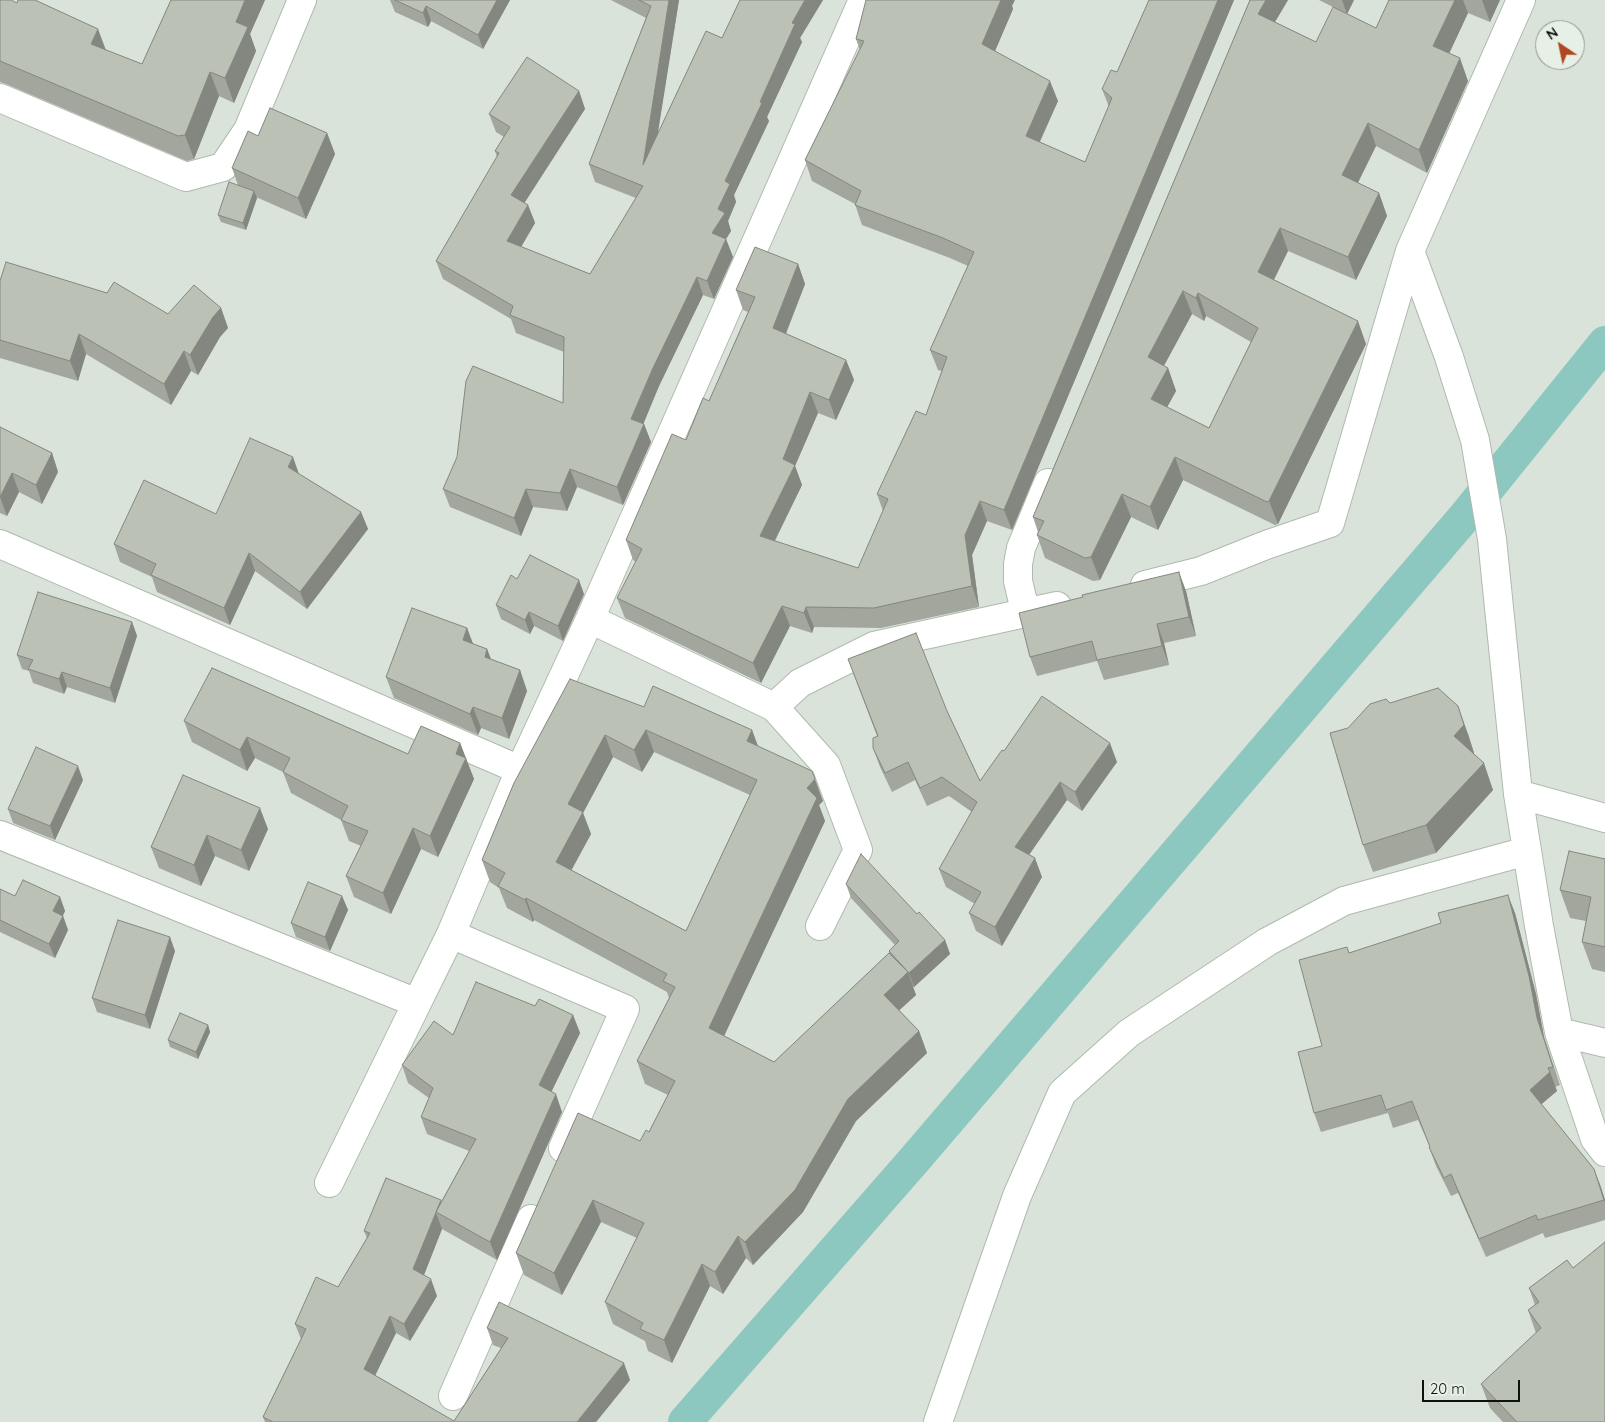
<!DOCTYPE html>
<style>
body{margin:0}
#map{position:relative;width:1605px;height:1422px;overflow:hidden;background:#d9e3d9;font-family:Quicksand,sans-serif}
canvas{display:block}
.north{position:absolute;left:1535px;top:20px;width:50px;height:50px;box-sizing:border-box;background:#e6f0e6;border:1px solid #909790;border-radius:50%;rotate:326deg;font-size:14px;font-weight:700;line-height:20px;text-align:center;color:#0e120e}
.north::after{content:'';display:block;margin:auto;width:18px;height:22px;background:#af4822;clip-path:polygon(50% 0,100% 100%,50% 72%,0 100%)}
.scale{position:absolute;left:1422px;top:1380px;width:98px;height:22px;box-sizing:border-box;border:2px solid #0e120e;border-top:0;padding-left:6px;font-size:15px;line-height:18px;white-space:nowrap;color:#0e120e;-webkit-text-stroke:4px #e6f0e6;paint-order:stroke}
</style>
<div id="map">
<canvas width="1605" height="1422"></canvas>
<div class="north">N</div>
<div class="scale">20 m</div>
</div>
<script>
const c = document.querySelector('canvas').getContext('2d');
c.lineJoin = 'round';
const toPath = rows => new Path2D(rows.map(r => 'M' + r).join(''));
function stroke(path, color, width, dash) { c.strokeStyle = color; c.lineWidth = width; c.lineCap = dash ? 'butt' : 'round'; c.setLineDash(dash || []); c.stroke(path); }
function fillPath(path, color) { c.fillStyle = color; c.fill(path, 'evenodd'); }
stroke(toPath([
 [685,1422,915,1159,1467,514,1605,343]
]), '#8cc7c0', 34);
const minor = toPath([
 [1521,0,1410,251,1449,357,1475,440,1492,539,1518,794,1539,926,1559,1032,1595,1139,1605,1152],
 [0,98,186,177,223,167,248,130,302,0],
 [0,544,520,770,451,934,417,1003,0,835],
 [1145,585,1201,571,1266,545,1330,523,1410,251],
 [1028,613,1022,598,1018,581,1018,564,1021,548,1048,483],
 [590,619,774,707,826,765,858,850,820,926],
 [774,707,800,683,874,646,1057,606],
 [520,770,590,619,863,0],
 [1518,794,1605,818],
 [451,934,625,1009,563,1148],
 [1559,1032,1605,1043],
 [329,1183,417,1003],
 [453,1396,531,1219],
 [938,1422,1017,1196,1062,1093,1129,1033,1267,942,1344,901,1527,851]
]);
stroke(minor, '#b0b9af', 30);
stroke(minor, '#fff', 28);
fillPath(toPath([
 [0,0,106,50,142,64,171,0,265,0,250,34,256,51,234,103,219,96,194,159,187,161,6,84,0,82],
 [390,0,510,0,483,49,431,21,428,27,395,12],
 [611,0,679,0,657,135,722,38,740,0,823,0,800,38,802,42,767,117,769,121,734,195,736,202,728,221,731,231,726,239,733,257,714,299,703,295,659,386,643,424,644,424,651,442,623,505,577,487,567,511,533,507,521,536,450,507,443,489,563,403,564,352,516,333,511,319,443,279,436,261,497,157,495,151,504,137,496,132,489,114,579,91,585,109,524,202,528,205,535,223,521,247,590,274,636,198,595,182,589,164,646,18],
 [1149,0,1234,0,1012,530,987,521,972,555,979,607,881,628,814,627,812,633,790,626,761,683,625,618,617,598,636,562,633,560,626,540,709,401,748,312,743,310,736,290,798,264,805,284,786,334,846,360,854,380,836,420,818,413,795,466,802,485,775,541,858,568,883,511,877,494,926,415,942,371,938,370,930,350,968,266,950,258,862,225,855,204,812,181,805,160,860,50,856,39,1012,6,1013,9,995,51,1058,101,1040,142,1085,162,1109,107,1102,89,1117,72],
 [1250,0,1288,0,1275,22,1316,42,1376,28,1389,0,1500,0,1490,22,1468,13,1449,53,1468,81,1427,173,1376,146,1358,183,1379,193,1387,216,1356,280,1288,251,1274,280,1366,344,1278,524,1275,525,1183,480,1158,530,1131,517,1100,580,1093,581,1045,558,1037,535,1038,532,1033,517],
 [1192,314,1204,321,1206,316,1251,342,1209,428,1167,407,1176,391,1168,368,1164,366],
 [1319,0,1354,0,1347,14],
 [327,133,335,154,306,219,256,197,257,198,246,230,221,222,218,215,238,185,232,168,258,136],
 [0,281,168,314,221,308,228,328,220,337,198,375,191,371,171,405,86,354,78,381,0,358],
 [0,427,52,453,58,472,42,504,19,492,7,516,0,513],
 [299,474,361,512,368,529,307,609,255,571,230,625,157,592,152,577,120,562,114,544,216,514],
 [517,579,584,594,563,641,534,626,530,634,501,619,496,605],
 [1186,591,1196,636,1164,643,1169,665,1104,680,1097,661,1037,676,1030,657],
 [132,622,137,636,115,703,67,687,64,694,33,683,29,671,22,669,17,655],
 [467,628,473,644,487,649,491,659,520,670,527,691,509,739,481,728,478,735,394,698,386,677],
 [848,659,947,711,980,781,1004,751,1117,762,1082,811,1067,800,1029,855,1042,877,1002,946,976,931,969,913,975,904,946,887,939,869,972,812,949,796,927,806,915,780,892,792,880,767,873,748,877,736],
 [1390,703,1468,734,1474,753,1473,753,1493,790,1436,853,1373,872,1363,845,1348,728],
 [644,707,752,730,758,746,823,801,819,805,825,821,724,1036,774,1062,889,953,889,951,895,945,851,898,846,884,917,914,945,940,950,954,914,987,912,986,916,995,899,1010,919,1031,927,1053,856,1121,803,1212,753,1265,746,1258,723,1294,710,1286,672,1363,648,1351,645,1341,613,1324,605,1302,637,1238,601,1222,562,1295,524,1275,516,1253,640,1141,649,1132,668,1095,645,1084,637,1061,669,998,667,992,534,920,533,922,507,908,499,888,490,882,482,860,514,783],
 [654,752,750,795,686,931,571,870,591,834,583,813,613,757,642,772],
 [184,721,408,754,460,743,474,779,438,857,421,849,391,914,354,897,346,876,361,846,349,841,341,820,291,793,283,772,255,758,247,771,192,742],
 [183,775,268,829,249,871,215,856,201,886,159,868,151,847],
 [83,780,55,840,13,823,8,809],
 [1605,859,1605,972,1592,969,1582,942,1586,921,1570,918,1560,890],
 [0,889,15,896,60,897,65,911,63,916,68,930,55,958,0,932],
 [342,896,348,910,330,951,296,937,291,923],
 [1515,913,1536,994,1544,1037,1560,1085,1555,1087,1557,1091,1541,1104,1594,1169,1605,1200,1605,1220,1545,1238,1543,1233,1486,1257,1458,1193,1451,1196,1436,1166,1429,1147,1430,1147,1418,1120,1393,1128,1388,1113,1321,1132,1314,1113,1322,1046,1347,947,1349,953],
 [175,951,150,1029,97,1012,92,998],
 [535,1006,573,1015,580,1033,551,1092,562,1112,497,1260,442,1229,424,1275,437,1296,410,1341,396,1333,375,1375,454,1421,501,1348,493,1345,487,1328,630,1380,596,1422,265,1422,263,1417,301,1339,295,1324,338,1287,367,1238,364,1231,441,1200,441,1202,469,1151,427,1134,421,1117,429,1098,408,1083,402,1065,453,1035],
 [208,1025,210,1032,198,1059,170,1047,168,1040],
 [1567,1260,1605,1422,1503,1422,1490,1408,1481,1384,1536,1333,1528,1310,1535,1305,1529,1288]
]), '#a2a69c');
fillPath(toPath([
 [245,0,265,0,250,34,256,51,234,103,225,78,236,22],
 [497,0,510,0,483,49,478,35],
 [669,0,679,0,650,183,643,165],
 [805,0,823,0,800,38,802,42,767,117,769,121,734,195,736,202,728,221,731,231,726,239,733,257,714,299,707,281,712,233,725,181,760,102,792,23],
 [1001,0,1015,0,1012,6,1013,9,989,65,982,44],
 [1218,0,1234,0,1012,530,1004,510],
 [1266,0,1288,0,1266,37,1258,14],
 [1342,0,1354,0,1347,14],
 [1455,0,1463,0,1468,13,1442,69,1433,46],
 [1482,0,1500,0,1490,22],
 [426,6,431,21,428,27,423,13],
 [98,29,107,53,91,44],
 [1460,58,1468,81,1427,173,1419,150],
 [210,72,219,96,194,159,185,135],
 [1050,81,1058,101,1033,156,1026,136],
 [579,91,585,109,518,213,511,195],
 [1368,123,1376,146,1350,198,1342,175],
 [327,133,335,154,306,219,298,198],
 [254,191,257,198,246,230,243,223],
 [1379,193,1387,216,1356,280,1348,257],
 [528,205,535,223,514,259,507,241],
 [1280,228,1288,251,1266,295,1258,272],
 [798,264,805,284,780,348,773,328],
 [697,277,703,295,659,386,638,437,631,419,653,368],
 [1183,291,1192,314,1156,380,1148,357],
 [1198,293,1206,316,1204,321,1196,298],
 [221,308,228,328,220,337,198,375,190,355,213,317],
 [1358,321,1366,344,1278,524,1269,501],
 [79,334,86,354,78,381,70,361],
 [184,351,191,371,171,405,164,384],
 [846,360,854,380,836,420,829,400],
 [1168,368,1176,391,1159,422,1151,399],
 [810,392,818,413,795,466,802,485,767,556,760,536,783,459],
 [644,424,651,442,623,505,617,487],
 [52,453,58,472,42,504,36,485],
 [293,457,299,474,288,467],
 [1175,457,1183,480,1158,530,1150,507],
 [570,469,577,487,567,511,560,493],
 [12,473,19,492,7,516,0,497],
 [526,489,533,507,521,536,514,518],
 [1122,494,1131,517,1100,580,1091,557],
 [980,501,987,521,972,555,979,607,972,586,965,535],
 [361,512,368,529,307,609,300,592],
 [249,553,255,571,230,625,224,608],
 [1179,572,1186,591,1196,636,1189,617],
 [579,580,584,594,563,641,558,626],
 [782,606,790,626,761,683,753,663],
 [806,607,814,627,812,633,804,613],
 [529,612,534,626,530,634,525,620],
 [132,622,137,636,115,703,110,688],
 [1157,624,1164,643,1169,665,1162,646],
 [467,628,475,649,463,640],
 [487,649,495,670,485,657],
 [520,670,527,691,509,739,502,718],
 [62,672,67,687,64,694,59,679],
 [1458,706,1468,734,1474,753,1464,763,1454,736],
 [473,707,481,728,478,735,470,714],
 [646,730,654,752,642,772,634,750],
 [752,730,760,752,747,741],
 [605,735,613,757,583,813,591,834,564,884,556,862,568,804],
 [247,737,255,758,247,771,240,750],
 [460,743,474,779,438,857,430,836],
 [1110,743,1117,762,1082,811,1075,792],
 [1484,763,1493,790,1436,853,1426,825],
 [78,766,83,780,55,840,50,826],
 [815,779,823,801,819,805,825,821,717,1051,709,1028,807,788],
 [1060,782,1067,800,1022,865,1015,847],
 [260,808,268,829,249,871,241,850],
 [413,828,421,849,391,914,383,893],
 [207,835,215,856,201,886,194,865],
 [1035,858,1042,877,1002,946,995,927],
 [1508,895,1515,913,1536,994,1544,1037,1560,1085,1537,1018],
 [342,896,348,910,330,951,325,937],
 [60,897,65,911,58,925,53,911],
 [526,898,534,920,533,922,525,900],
 [63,916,68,930,55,958,49,944],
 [170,937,175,951,150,1029,145,1015],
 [945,940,950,954,914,987,909,973],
 [908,972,916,995,892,1017,884,995],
 [573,1015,580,1033,546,1103,539,1085],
 [208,1025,210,1032,198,1059,196,1052],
 [919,1031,927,1053,856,1121,803,1212,753,1265,745,1242,848,1099],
 [1550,1072,1557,1091,1536,1109,1530,1090],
 [556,1094,562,1112,497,1260,490,1242],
 [1594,1169,1601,1187,1605,1200,1605,1203],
 [593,1200,601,1222,562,1295,554,1273],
 [436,1213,442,1229,420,1285,413,1269],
 [738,1236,746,1258,723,1294,715,1272],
 [702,1264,710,1286,672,1363,664,1340],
 [431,1279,437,1296,410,1341,404,1324],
 [390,1316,396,1333,370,1386,364,1369],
 [624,1363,630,1380,596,1422,577,1422]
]), '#84877f');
const building = toPath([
 [0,0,11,0,17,3,18,0,35,0,98,29,91,44,142,64,171,0,245,0,236,22,248,27,225,78,210,72,185,135,178,136,0,61,0,0],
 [395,0,497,0,478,35,426,6,423,13,395,0],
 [639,0,669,0,643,165,706,31,722,38,740,0,805,0,792,23,795,24,760,102,762,103,725,181,730,184,718,209,725,213,712,233,726,239,707,281,697,277,653,368,631,419,644,424,617,487,570,469,560,493,526,489,514,518,443,489,457,457,466,381,473,366,563,403,564,337,510,315,513,306,436,261,499,153,495,151,510,127,489,114,527,57,579,91,511,195,528,205,507,241,590,274,643,186,589,164,651,6,639,0],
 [866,0,1001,0,982,44,1050,81,1026,136,1085,162,1112,98,1102,89,1111,70,1117,72,1149,0,1218,0,1004,510,980,501,965,535,972,586,874,608,806,607,804,613,782,606,753,663,617,598,642,549,626,540,672,434,686,440,703,398,709,401,755,297,736,290,755,247,798,264,773,328,846,360,829,400,810,392,783,459,795,465,760,536,858,568,888,499,877,494,916,411,926,415,947,357,930,350,974,252,943,238,855,205,861,191,805,160,864,41,856,39,866,0],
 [1250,0,1266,0,1258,14,1316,42,1333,7,1376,28,1389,0,1455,0,1433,46,1460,58,1419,150,1368,123,1342,175,1379,193,1348,257,1280,228,1258,272,1358,321,1269,501,1267,502,1175,457,1150,507,1122,494,1091,557,1085,558,1037,535,1044,521,1033,517,1250,0],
 [1183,291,1196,298,1198,293,1258,328,1209,428,1151,399,1168,368,1148,357,1183,291],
 [270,108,327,133,298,198,232,168,248,131,258,136,270,108],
 [229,182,254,191,243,223,218,215,229,182],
 [6,262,107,293,114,282,168,314,194,285,221,308,213,317,190,355,184,351,164,384,79,334,70,361,0,340,0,281,6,262],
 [0,427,52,453,36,485,12,473,0,497,0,427],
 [250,438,293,457,288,467,361,512,300,592,249,553,224,608,151,575,156,564,114,544,144,480,216,514,250,438],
 [530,555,579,580,558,626,529,612,525,620,496,605,511,575,517,579,530,555],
 [1179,572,1189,617,1157,624,1162,646,1097,660,1092,641,1030,657,1019,613,1083,597,1082,595,1179,572],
 [38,592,132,622,110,688,62,672,59,679,28,669,33,660,17,655,38,592],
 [412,608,467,628,463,640,487,649,485,657,520,670,502,718,473,707,470,714,386,677,412,608],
 [916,633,947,711,980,781,1002,750,1004,751,1042,696,1110,743,1075,792,1060,782,1015,847,1035,858,995,927,969,913,981,892,939,869,977,802,942,777,920,788,908,762,885,773,873,748,873,738,878,736,848,659,916,633],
 [212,668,408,754,421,726,460,743,456,754,466,758,430,836,413,828,383,893,346,876,368,831,341,820,348,806,283,772,290,758,247,737,240,750,184,721,212,668],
 [570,679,644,707,653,686,752,730,747,741,812,771,815,779,807,788,817,798,709,1028,774,1062,889,953,908,972,884,995,919,1031,848,1099,795,1190,745,1242,738,1236,715,1272,702,1264,664,1340,640,1329,643,1323,605,1302,644,1223,593,1200,554,1273,516,1253,578,1113,640,1141,646,1130,649,1132,675,1081,637,1061,675,987,663,981,667,974,526,898,525,900,498,886,505,873,482,860,514,783,570,679],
 [646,730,757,780,686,931,556,862,583,812,568,804,605,735,634,750,646,730],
 [1438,688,1458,706,1464,725,1454,736,1484,763,1426,825,1363,845,1330,733,1348,728,1370,704,1386,699,1390,703,1438,688],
 [36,747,78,766,50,826,8,809,36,747],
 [183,775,260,808,241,850,207,835,194,865,151,847,183,775],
 [1569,851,1605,859,1605,947,1582,942,1591,897,1560,890,1569,851],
 [861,854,917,914,919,912,945,940,909,973,889,951,899,941,846,884,861,854],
 [23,880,60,897,53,911,63,916,49,944,0,920,0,889,15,896,23,880],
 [308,882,342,896,325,937,291,923,308,882],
 [1508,895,1529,976,1537,1018,1553,1067,1548,1068,1550,1072,1530,1090,1594,1169,1604,1200,1538,1220,1536,1215,1479,1239,1451,1174,1444,1178,1429,1147,1430,1147,1412,1101,1386,1110,1381,1095,1314,1113,1298,1052,1322,1046,1299,960,1347,947,1349,953,1441,923,1438,913,1508,895],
 [118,920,170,937,145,1015,92,998,118,920],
 [476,982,535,1006,539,999,573,1015,539,1085,556,1094,490,1242,436,1212,476,1139,421,1117,433,1088,402,1065,434,1021,453,1035,476,982],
 [180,1013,208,1025,196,1052,168,1040,180,1013],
 [386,1178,441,1200,413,1269,431,1279,404,1324,390,1316,364,1369,454,1421,508,1338,487,1328,499,1302,624,1363,577,1422,273,1422,263,1417,306,1329,295,1324,316,1277,338,1287,370,1233,364,1231,386,1178],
 [1605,1242,1605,1422,1517,1422,1481,1384,1541,1328,1528,1310,1539,1302,1529,1288,1567,1260,1573,1268,1605,1242]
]);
fillPath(building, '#bcc1b5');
stroke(building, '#84877f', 1);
</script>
